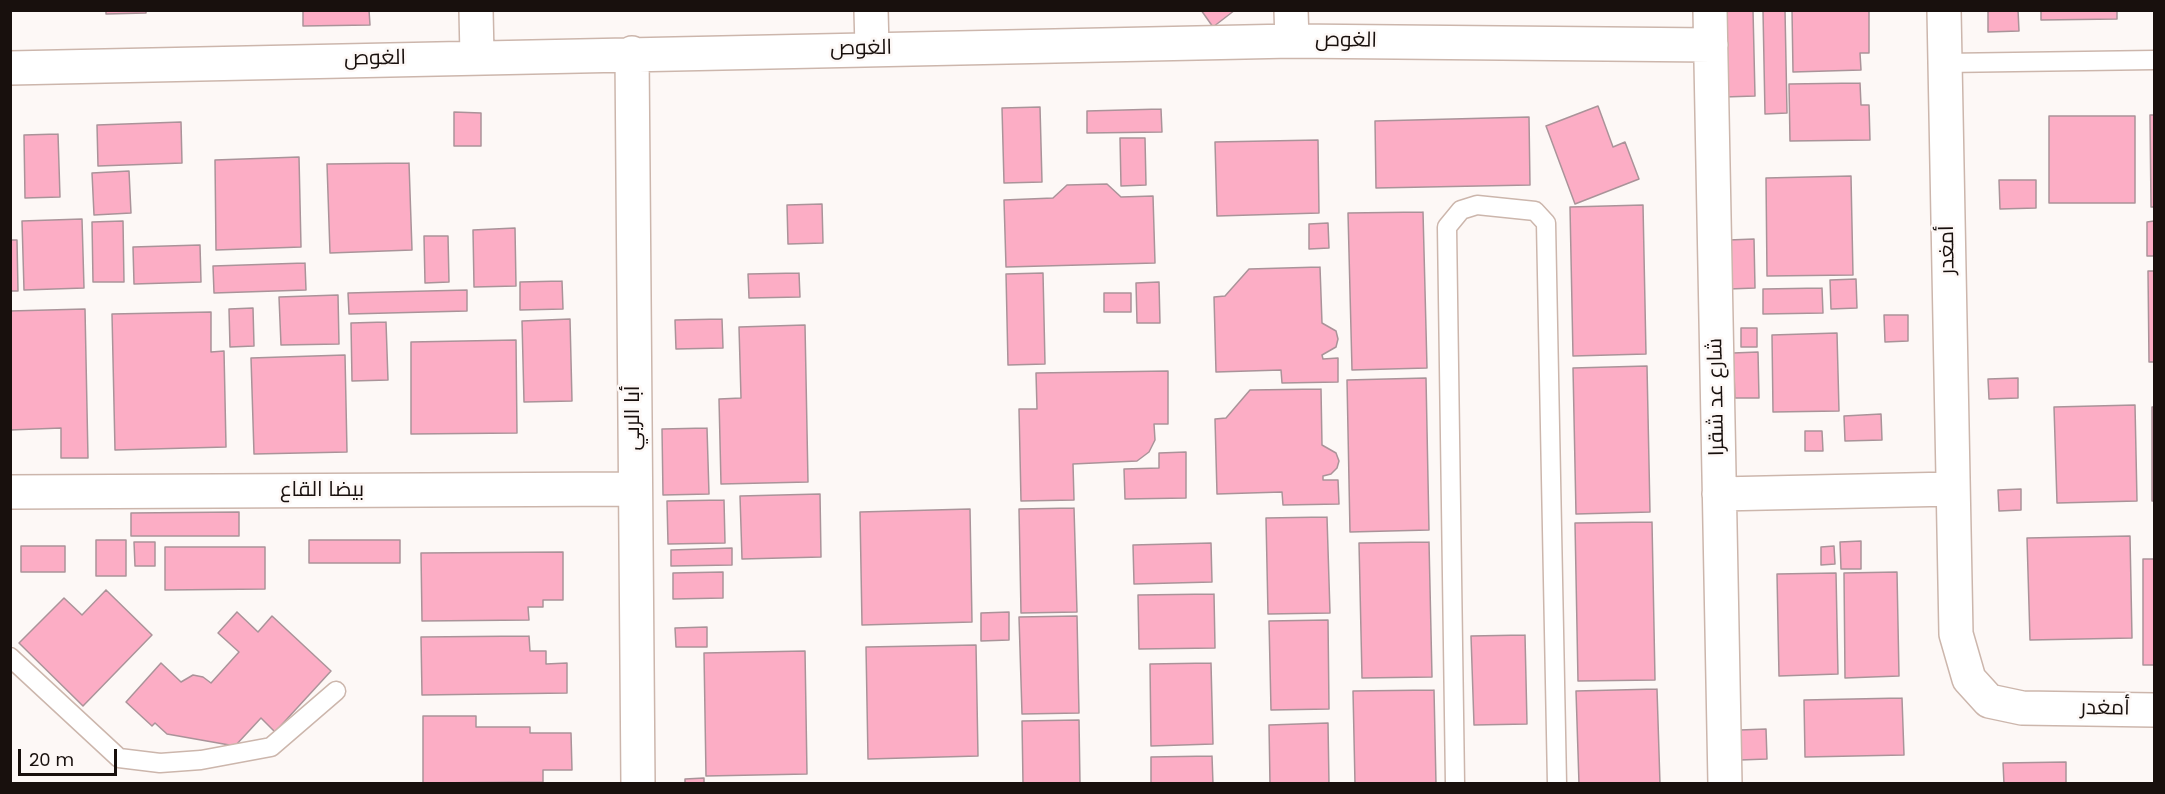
<!DOCTYPE html>
<meta charset="utf-8">
<style>
body{margin:0}
#map{position:relative;width:2165px;height:794px;overflow:hidden;background:#fdf8f6;font-family:Poppins,sans-serif}
canvas{display:block}
.frame{position:absolute;inset:0;border:12px solid #18100d;pointer-events:none}
.scale{position:absolute;left:18px;top:749px;width:99px;height:27px;box-sizing:border-box;border:3px solid #18100d;border-top:0;padding-left:8px;font-size:18px;line-height:21px;white-space:nowrap;color:#18100d;-webkit-text-stroke:4px #fdf8f6;paint-order:stroke}
</style>
<div id="map">
<canvas width="2165" height="794"></canvas>
<div class="frame"></div>
<div class="scale">20 m</div>
</div>
<script>
const c = document.querySelector('canvas').getContext('2d');
c.lineJoin = 'round';
function fillPath(path, color) { c.fillStyle = color; c.fill(path, 'evenodd'); }
const toPath = rows => new Path2D(rows.map(r => 'M' + r).join(''));
function stroke(path, color, width, dash) { c.strokeStyle = color; c.lineWidth = width; c.lineCap = dash ? 'butt' : 'round'; c.setLineDash(dash || []); c.stroke(path); }
function label(font, color, halo, rows, align = 'center') {
  c.font = font + ' Poppins,Cairo,sans-serif'; c.lineWidth = 5; c.setLineDash([]); c.textBaseline = 'middle'; c.strokeStyle = halo; c.fillStyle = color; for (const [text, x, y, turn = 0] of rows) {
    c.save(); c.translate(x, y); c.rotate((+turn || 0) * Math.PI / 180); c.textAlign = isNaN(turn) ? turn : align; if (halo) c.strokeText(text, 0, 0); c.fillText(text, 0, 0); c.restore();
  }
}
const building = toPath([
 [106,10,146,10,146,13,106,14,106,10],
 [303,10,369,10,370,25,303,26,303,10],
 [1201,10,1235,10,1213,27,1201,10],
 [1723,10,1753,10,1755,96,1724,97,1723,10],
 [1785,10,1787,113,1765,114,1763,11,1785,10],
 [1792,10,1869,10,1869,53,1860,53,1861,70,1793,72,1792,10],
 [1988,10,2018,10,2019,31,1988,32,1988,10],
 [2041,10,2117,10,2117,19,2041,20,2041,10],
 [1860,83,1861,105,1869,105,1870,140,1790,141,1789,84,1860,83],
 [1598,106,1613,147,1625,142,1639,179,1575,204,1546,126,1598,106],
 [1040,107,1042,182,1004,183,1002,108,1040,107],
 [1161,109,1162,132,1087,133,1087,111,1161,109],
 [454,112,481,113,481,146,454,146,454,112],
 [2150,115,2154,115,2154,207,2151,207,2150,115],
 [2049,116,2135,116,2135,203,2049,203,2049,116],
 [1529,117,1530,185,1376,188,1375,121,1529,117],
 [181,122,182,163,98,166,97,125,181,122],
 [58,134,60,197,25,198,24,135,58,134],
 [1120,138,1145,138,1146,185,1121,186,1120,138],
 [1318,140,1319,213,1217,216,1215,142,1318,140],
 [299,157,301,247,216,250,215,160,299,157],
 [409,163,412,250,330,253,327,164,409,163],
 [129,171,131,213,94,215,92,173,129,171],
 [1851,176,1853,275,1767,276,1766,178,1851,176],
 [1999,180,2036,180,2036,208,2000,209,1999,180],
 [1107,184,1121,197,1153,196,1155,263,1006,267,1004,200,1053,198,1067,185,1107,184],
 [822,204,823,243,788,244,787,205,822,204],
 [1643,205,1646,354,1573,356,1570,207,1643,205],
 [1423,212,1427,368,1352,370,1348,213,1423,212],
 [82,219,84,288,24,290,22,221,82,219],
 [123,221,124,282,93,282,92,222,123,221],
 [2154,221,2154,256,2147,256,2147,222,2154,221],
 [1328,223,1329,248,1309,249,1309,224,1328,223],
 [515,228,516,286,474,287,473,230,515,228],
 [424,236,448,236,449,282,425,283,424,236],
 [1754,239,1755,288,1729,289,1729,240,1754,239],
 [10,240,17,240,18,291,10,291,10,240],
 [200,245,201,282,134,284,133,247,200,245],
 [305,263,306,290,214,293,213,266,305,263],
 [1320,267,1322,323,1336,331,1338,339,1336,347,1322,355,1323,359,1338,358,1338,382,1282,383,1281,370,1216,372,1214,297,1225,296,1249,269,1320,267],
 [2148,271,2154,271,2154,362,2149,362,2148,271],
 [799,273,800,297,749,298,748,274,799,273],
 [1043,273,1045,364,1008,365,1006,274,1043,273],
 [1856,279,1857,308,1831,309,1830,280,1856,279],
 [562,281,563,309,520,310,520,282,562,281],
 [1159,282,1160,323,1137,323,1136,283,1159,282],
 [1822,288,1823,313,1763,314,1763,289,1822,288],
 [467,290,467,311,349,314,348,293,467,290],
 [1104,293,1131,293,1131,312,1104,312,1104,293],
 [338,295,339,344,281,345,279,297,338,295],
 [253,308,254,346,230,347,229,309,253,308],
 [85,309,88,458,61,458,61,428,10,430,10,311,85,309],
 [211,312,211,352,224,351,226,447,115,450,112,314,211,312],
 [1884,315,1908,315,1908,341,1885,342,1884,315],
 [570,319,572,401,524,402,522,321,570,319],
 [722,319,723,348,676,349,675,320,722,319],
 [386,322,388,380,352,381,351,323,386,322],
 [805,325,808,482,721,484,719,399,741,398,739,327,805,325],
 [1741,328,1757,328,1757,347,1741,347,1741,328],
 [1837,333,1839,411,1773,412,1772,335,1837,333],
 [516,340,517,433,411,434,411,342,516,340],
 [1758,352,1759,398,1735,398,1733,353,1758,352],
 [345,355,347,452,254,454,251,358,345,355],
 [1647,366,1650,512,1576,514,1573,368,1647,366],
 [1168,371,1168,424,1154,424,1155,440,1149,452,1137,461,1073,464,1074,500,1021,501,1019,409,1037,409,1036,373,1168,371],
 [1426,378,1429,530,1350,532,1347,380,1426,378],
 [2018,378,2018,398,1989,399,1988,379,2018,378],
 [1321,389,1322,445,1336,453,1339,461,1337,468,1331,474,1323,476,1323,480,1338,480,1339,504,1283,505,1282,492,1217,494,1215,419,1226,418,1250,390,1321,389],
 [2135,405,2137,501,2057,503,2054,407,2135,405],
 [2152,407,2154,407,2154,501,2152,501,2152,407],
 [1881,414,1882,440,1845,441,1844,416,1881,414],
 [707,428,709,494,663,495,662,429,707,428],
 [1805,431,1822,431,1823,451,1805,451,1805,431],
 [1186,452,1186,498,1125,499,1124,469,1159,468,1159,453,1186,452],
 [2021,489,2021,510,1999,511,1998,490,2021,489],
 [820,494,821,557,742,559,740,496,820,494],
 [724,500,725,543,668,544,667,501,724,500],
 [1074,508,1077,612,1021,613,1019,509,1074,508],
 [970,509,972,622,862,625,860,512,970,509],
 [239,512,239,536,131,536,131,513,239,512],
 [1327,517,1330,613,1268,614,1266,518,1327,517],
 [1652,522,1655,680,1578,681,1575,523,1652,522],
 [2130,536,2132,638,2030,640,2027,538,2130,536],
 [96,540,126,540,126,576,96,576,96,540],
 [309,540,400,540,400,563,309,563,309,540],
 [1861,541,1861,569,1841,569,1840,542,1861,541],
 [134,542,155,542,155,566,135,566,134,542],
 [1429,542,1432,677,1362,678,1359,543,1429,542],
 [1211,543,1212,582,1134,584,1133,545,1211,543],
 [21,546,65,546,65,572,21,572,21,546],
 [1834,546,1835,564,1821,565,1821,547,1834,546],
 [165,547,265,547,265,589,165,590,165,547],
 [732,548,732,565,671,566,671,550,732,548],
 [563,552,563,600,543,600,543,607,528,607,529,620,422,621,421,553,563,552],
 [2143,559,2154,559,2154,665,2143,665,2143,559],
 [723,572,723,598,673,599,673,573,723,572],
 [1897,572,1899,676,1845,678,1844,573,1897,572],
 [1836,573,1838,674,1779,676,1777,574,1836,573],
 [106,590,152,635,83,706,19,643,64,598,82,615,106,590],
 [1214,594,1215,648,1139,649,1138,595,1214,594],
 [237,612,258,632,272,616,331,671,275,732,261,718,235,746,167,734,155,723,152,726,126,702,161,663,181,682,193,675,203,677,211,683,239,652,218,633,237,612],
 [1009,612,1009,640,981,641,981,613,1009,612],
 [1077,616,1079,713,1022,714,1019,617,1077,616],
 [1328,620,1329,709,1271,710,1269,621,1328,620],
 [707,627,707,647,676,647,675,628,707,627],
 [1525,635,1527,724,1474,725,1471,636,1525,635],
 [529,636,530,651,546,651,546,664,567,663,567,693,422,695,421,637,529,636],
 [976,645,978,756,868,759,866,647,976,645],
 [805,651,807,774,706,776,704,653,805,651],
 [1211,663,1213,744,1151,746,1150,664,1211,663],
 [1657,689,1660,784,1579,784,1576,691,1657,689],
 [1434,690,1436,784,1355,784,1353,691,1434,690],
 [1902,698,1904,755,1805,757,1804,700,1902,698],
 [423,716,476,716,476,727,530,727,530,733,571,733,572,770,543,770,543,782,423,783,423,716],
 [1079,720,1080,784,1023,784,1022,721,1079,720],
 [1328,723,1329,784,1270,784,1269,725,1328,723],
 [1766,729,1767,759,1740,760,1740,730,1766,729],
 [1212,756,1213,784,1151,784,1151,757,1212,756],
 [2066,762,2066,784,2004,784,2003,763,2066,762],
 [704,778,704,784,685,784,685,779,704,778]
]);
fillPath(building, '#fcadc5');
stroke(building, '#aa9399', 1.5);
const lane = toPath([
 [1945,63,2154,60],
 [10,657,119,758,160,763,201,760,271,747,336,691],
 [1455,784,1447,227,1461,210,1477,205,1535,211,1546,223,1557,784]
]);
const street = toPath([
 [476,10,477,56],
 [871,10,872,48],
 [1291,10,1292,41],
 [1710,10,1725,784],
 [1944,10,1956,634,1969,679,1989,701,2022,708,2154,710],
 [632,53,638,784],
 [10,68,1292,41,1711,45],
 [10,492,634,489],
 [1719,494,1953,489]
]);
stroke(lane, '#ccb6ac', 21);
stroke(street, '#ccb6ac', 36);
stroke(lane, '#fff', 18);
stroke(street, '#fff', 33);
label('21px', '#18100d', '#fdf8f6', [
 ["الغوص",1346,41,1],
 ["الغوص",861,49,-1],
 ["الغوص",375,59,-1],
 ["أمغدر",1948,250,-91],
 ["شارع عد شقرا",1717,397,-91],
 ["أبا الربي",634,418,-90],
 ["بيضا القاع",322,491],
 ["أمغدر",2105,709,1]
]);
</script>
